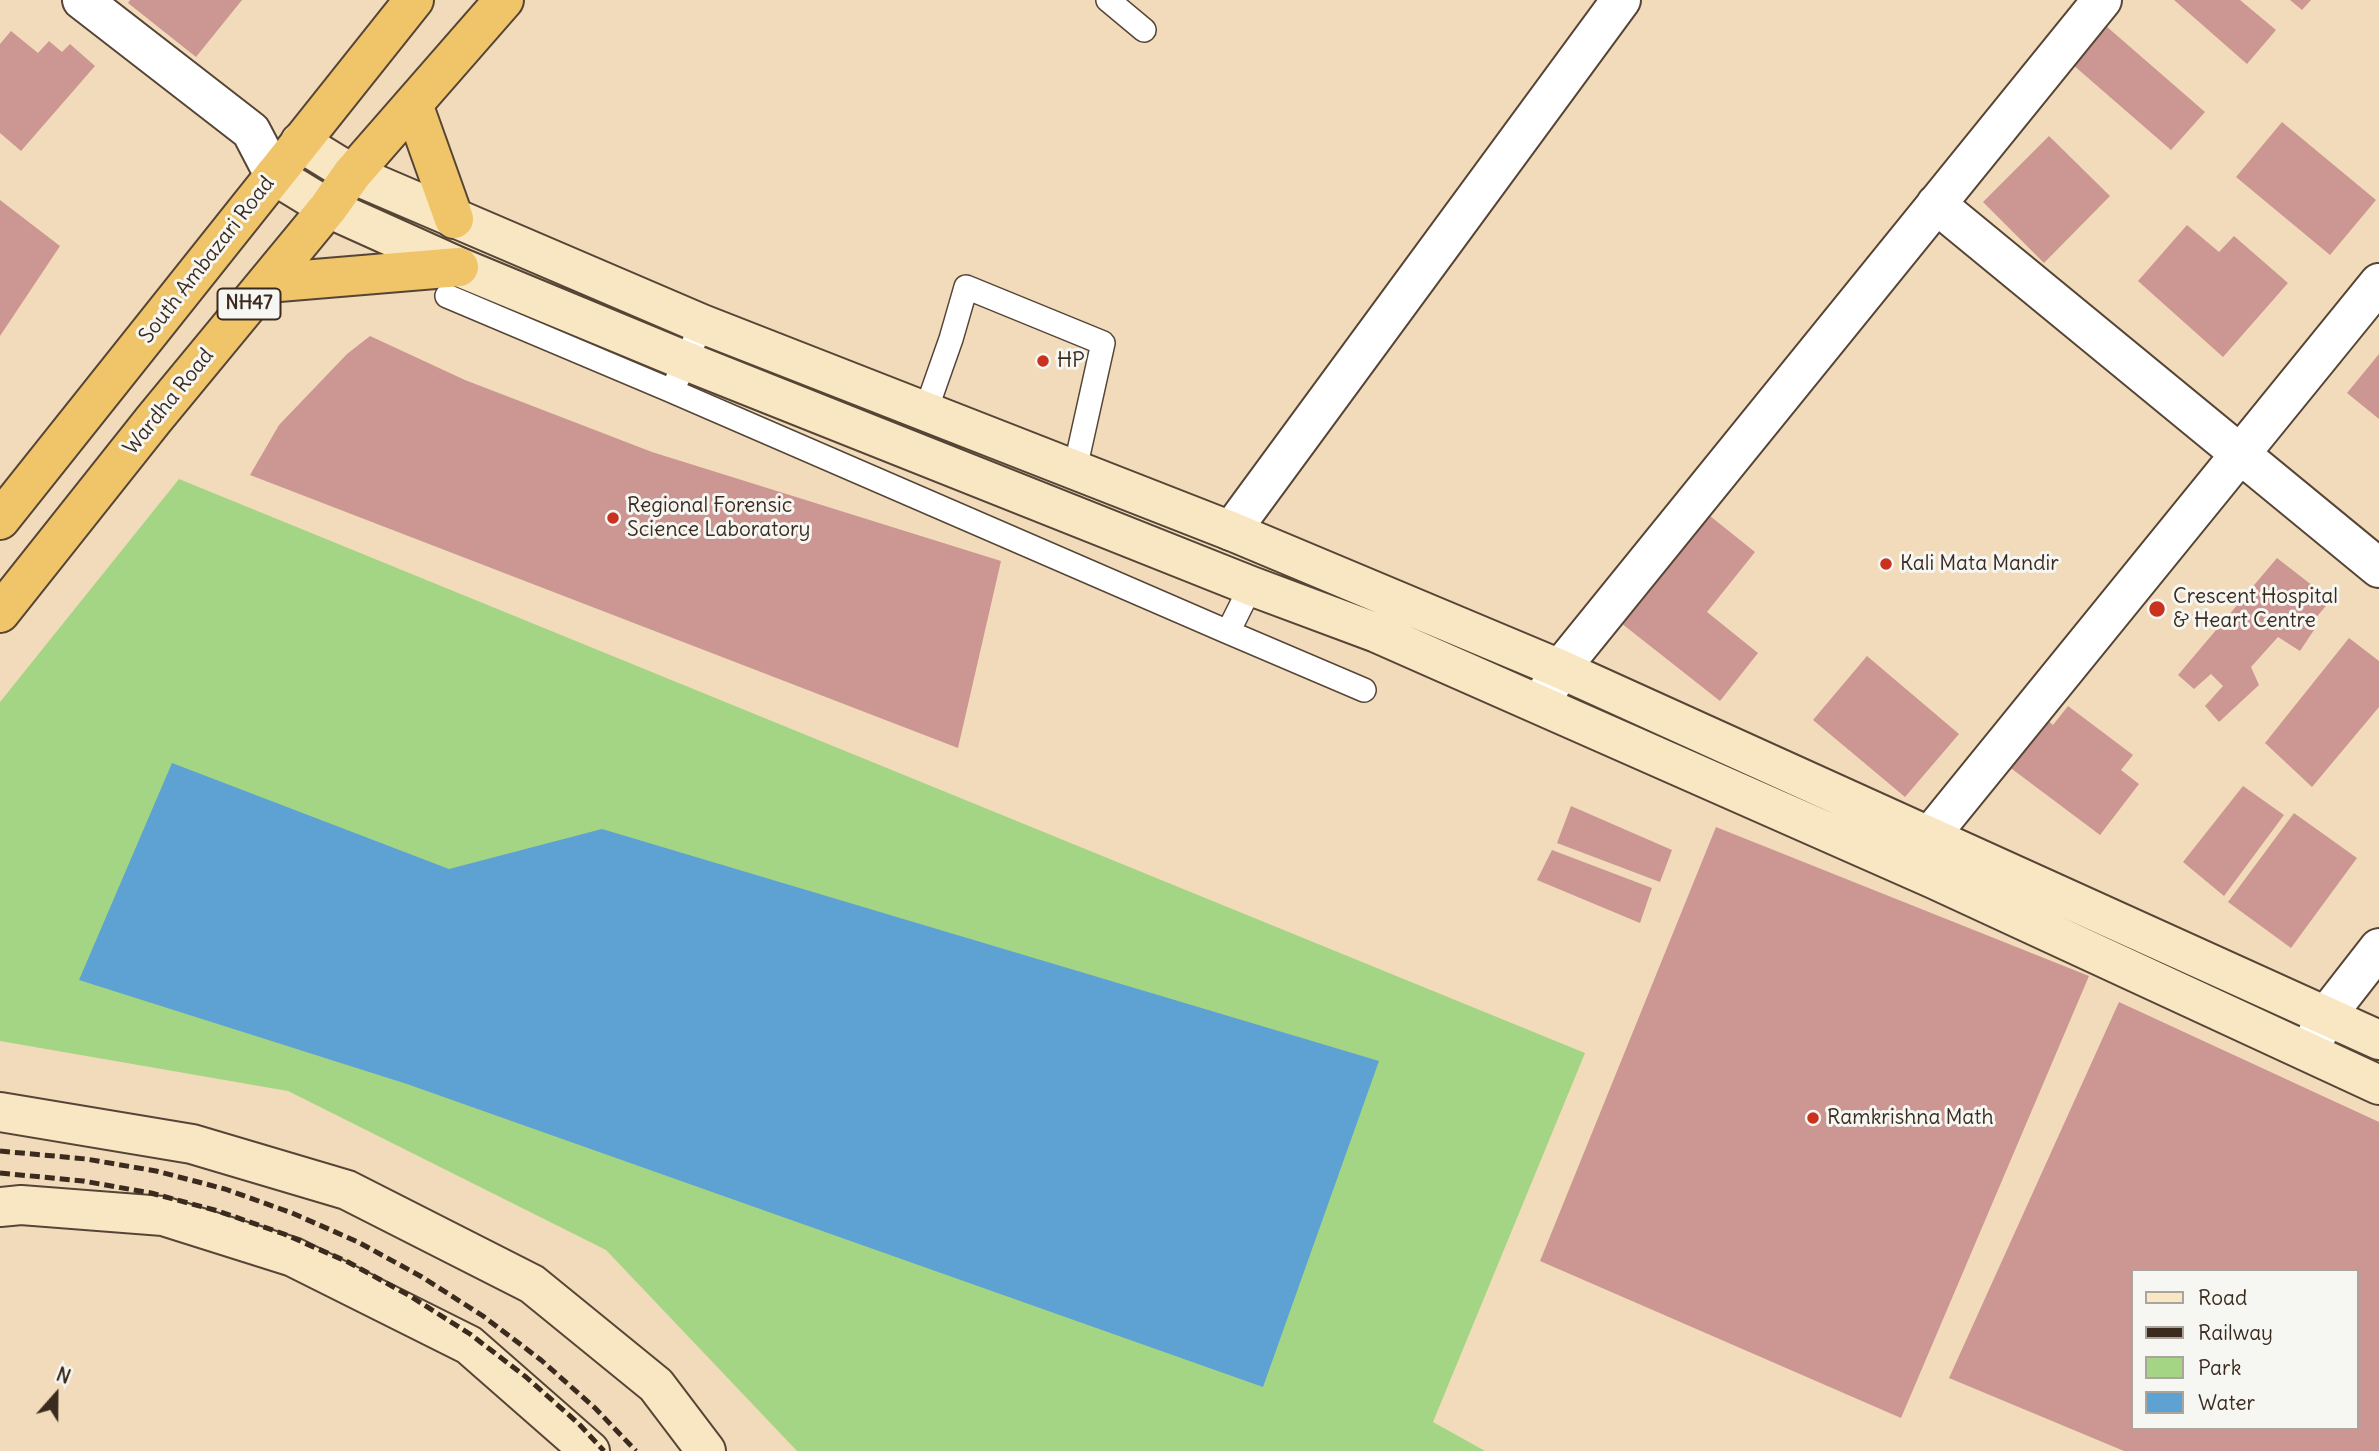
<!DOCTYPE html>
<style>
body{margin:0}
#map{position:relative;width:2379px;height:1451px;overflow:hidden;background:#f1dbbb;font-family:Delius,sans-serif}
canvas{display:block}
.legend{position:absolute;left:2131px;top:1269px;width:228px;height:161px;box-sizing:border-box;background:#f6f6f2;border:2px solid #aba49d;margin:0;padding:9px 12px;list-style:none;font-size:21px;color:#3b2a1e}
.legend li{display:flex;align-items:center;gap:14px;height:35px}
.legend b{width:35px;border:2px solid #aba49d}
.north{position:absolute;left:21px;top:1360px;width:70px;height:70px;-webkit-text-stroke:5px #f6f6f2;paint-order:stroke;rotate:21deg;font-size:19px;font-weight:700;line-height:28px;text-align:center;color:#3b2a1e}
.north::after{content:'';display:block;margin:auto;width:24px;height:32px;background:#3b2a1e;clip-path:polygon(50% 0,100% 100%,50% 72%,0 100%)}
</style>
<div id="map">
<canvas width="2379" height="1451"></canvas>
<ul class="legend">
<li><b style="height:9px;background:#f9e7c3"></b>Road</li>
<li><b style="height:9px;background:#3b2a1e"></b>Railway</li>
<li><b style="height:19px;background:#a4d584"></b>Park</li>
<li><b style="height:19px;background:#5da2d2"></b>Water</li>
</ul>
<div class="north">N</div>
</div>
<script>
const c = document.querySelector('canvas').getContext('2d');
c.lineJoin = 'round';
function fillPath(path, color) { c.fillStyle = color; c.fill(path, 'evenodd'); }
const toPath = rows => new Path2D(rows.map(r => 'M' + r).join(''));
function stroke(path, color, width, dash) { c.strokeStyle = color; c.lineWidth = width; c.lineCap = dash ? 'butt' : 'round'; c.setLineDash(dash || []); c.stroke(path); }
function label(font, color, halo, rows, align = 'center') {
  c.font = font + ' Delius,sans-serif'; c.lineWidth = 6; c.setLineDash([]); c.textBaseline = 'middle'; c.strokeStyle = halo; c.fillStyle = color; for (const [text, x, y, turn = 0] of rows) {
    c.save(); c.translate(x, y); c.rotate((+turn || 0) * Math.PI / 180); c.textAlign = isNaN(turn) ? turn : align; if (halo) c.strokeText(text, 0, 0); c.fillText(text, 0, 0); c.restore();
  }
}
fillPath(toPath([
 [179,479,1585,1053,1433,1422,1485,1451,797,1451,606,1250,288,1091,0,1041,0,702]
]), '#a4d584');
fillPath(toPath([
 [172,763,449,869,602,829,1379,1061,1263,1387,407,1084,79,980]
]), '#5da2d2');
fillPath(toPath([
 [130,0,242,0,196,57,128,3],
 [2174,0,2240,0,2276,30,2247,64],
 [2290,0,2311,0,2302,10],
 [2106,26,2205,112,2171,150,2072,64],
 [11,31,38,53,49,41,62,52,70,44,95,66,21,151,0,133,0,44],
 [2282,122,2376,200,2330,255,2236,177],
 [2049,136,2110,196,2044,263,1983,202],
 [0,200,60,246,0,336],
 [2187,225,2219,252,2234,236,2288,283,2223,357,2138,281],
 [370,336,465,380,652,452,1001,561,958,748,250,475,279,425,347,354],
 [2379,354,2379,419,2347,393],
 [1710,516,1755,552,1707,612,1758,653,1720,701,1621,623,1627,615,1633,612],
 [2277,558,2331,600,2308,627,2314,630,2300,651,2278,637,2251,667,2259,685,2219,722,2205,706,2223,686,2211,674,2194,689,2178,675],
 [2349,638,2379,661,2379,707,2312,787,2265,743],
 [1867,656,1959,734,1905,797,1813,720],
 [2068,706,2133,755,2121,770,2139,784,2100,835,2008,766,2045,718,2053,725],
 [2243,786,2284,815,2224,896,2183,862],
 [1571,806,1672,850,1660,882,1557,843],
 [2294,813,2357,858,2291,948,2228,902],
 [1716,827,2089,976,1901,1418,1540,1261],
 [1552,850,1652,888,1640,923,1537,880],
 [2119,1002,2379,1122,2379,1451,2124,1451,1949,1378],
 [2132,1271,2356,1271,2356,1428,2132,1428]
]), '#cc9792');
const service = toPath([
 [1108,0,1144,30],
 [447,296,672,391,702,324],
 [672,391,1228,632,1251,586],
 [926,410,951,339,966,287,1103,343,1075,469],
 [1228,632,1364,690]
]);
const minor = toPath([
 [82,0,251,131,274,175],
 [1936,204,2379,568],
 [1231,531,1621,0],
 [1545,696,1560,669,2102,0],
 [1913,866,1929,837,2379,283]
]);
const tertiary = toPath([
 [2311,1047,2326,1016,2379,948]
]);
const secondary = toPath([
 [300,142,352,174,702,324,1231,531,1560,669,2379,1040],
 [274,175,328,208,459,267,686,361,1251,586,1377,633,1934,879,2379,1085],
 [0,1112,192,1144,347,1190,532,1284,656,1385,706,1451],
 [0,1207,21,1205,163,1216,293,1257,469,1345,590,1451]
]);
const trunk = toPath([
 [413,104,454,219],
 [267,283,459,267],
 [0,520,414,0],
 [0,613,154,419,328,208,352,174,504,0]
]);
stroke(service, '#564536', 26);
stroke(minor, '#564536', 42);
stroke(tertiary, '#564536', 42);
stroke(secondary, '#564536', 42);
stroke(trunk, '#564536', 42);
stroke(service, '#fff', 23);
stroke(minor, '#fff', 38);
stroke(tertiary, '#fff', 38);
stroke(secondary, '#f9e7c3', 38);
stroke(trunk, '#f0c469', 38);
stroke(toPath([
 [0,1151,86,1159,156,1171,225,1189,292,1213,358,1242,422,1277,483,1316,541,1360,595,1408,636,1451],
 [0,1173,83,1181,151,1193,218,1211,284,1234,348,1262,410,1296,470,1334,526,1377,579,1424,604,1451]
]), '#3b2a1e', 5, [10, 5]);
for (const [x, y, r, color] of [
 [1043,361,7,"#c8321e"],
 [613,518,7,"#c8321e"],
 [1886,564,7,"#c8321e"],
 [2157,609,9,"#c8321e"],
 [1813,1118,7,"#c8321e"]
]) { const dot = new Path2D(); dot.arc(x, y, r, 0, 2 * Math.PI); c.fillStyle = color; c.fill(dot); stroke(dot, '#f6f6f2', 2.5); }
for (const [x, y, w] of [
 [249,304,63]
]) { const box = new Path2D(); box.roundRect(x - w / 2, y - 15.5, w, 31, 5); c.fillStyle = '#f6f6f2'; c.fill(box); stroke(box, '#3b2a1e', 2); }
label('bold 19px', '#3b2a1e', null, [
 ["NH47",249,304]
]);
label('21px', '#3b2a1e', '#f6f6f2', [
 ["South Ambazari Road",207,260,-52],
 ["Wardha Road",169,402,-51]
]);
label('21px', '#3b2a1e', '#f6f6f2', [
 ["HP",1057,361],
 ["Regional Forensic",627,506],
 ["Science Laboratory",627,530],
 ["Kali Mata Mandir",1900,564],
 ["Crescent Hospital",2173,597],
 ["& Heart Centre",2173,621],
 ["Ramkrishna Math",1827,1118]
], 'left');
</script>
